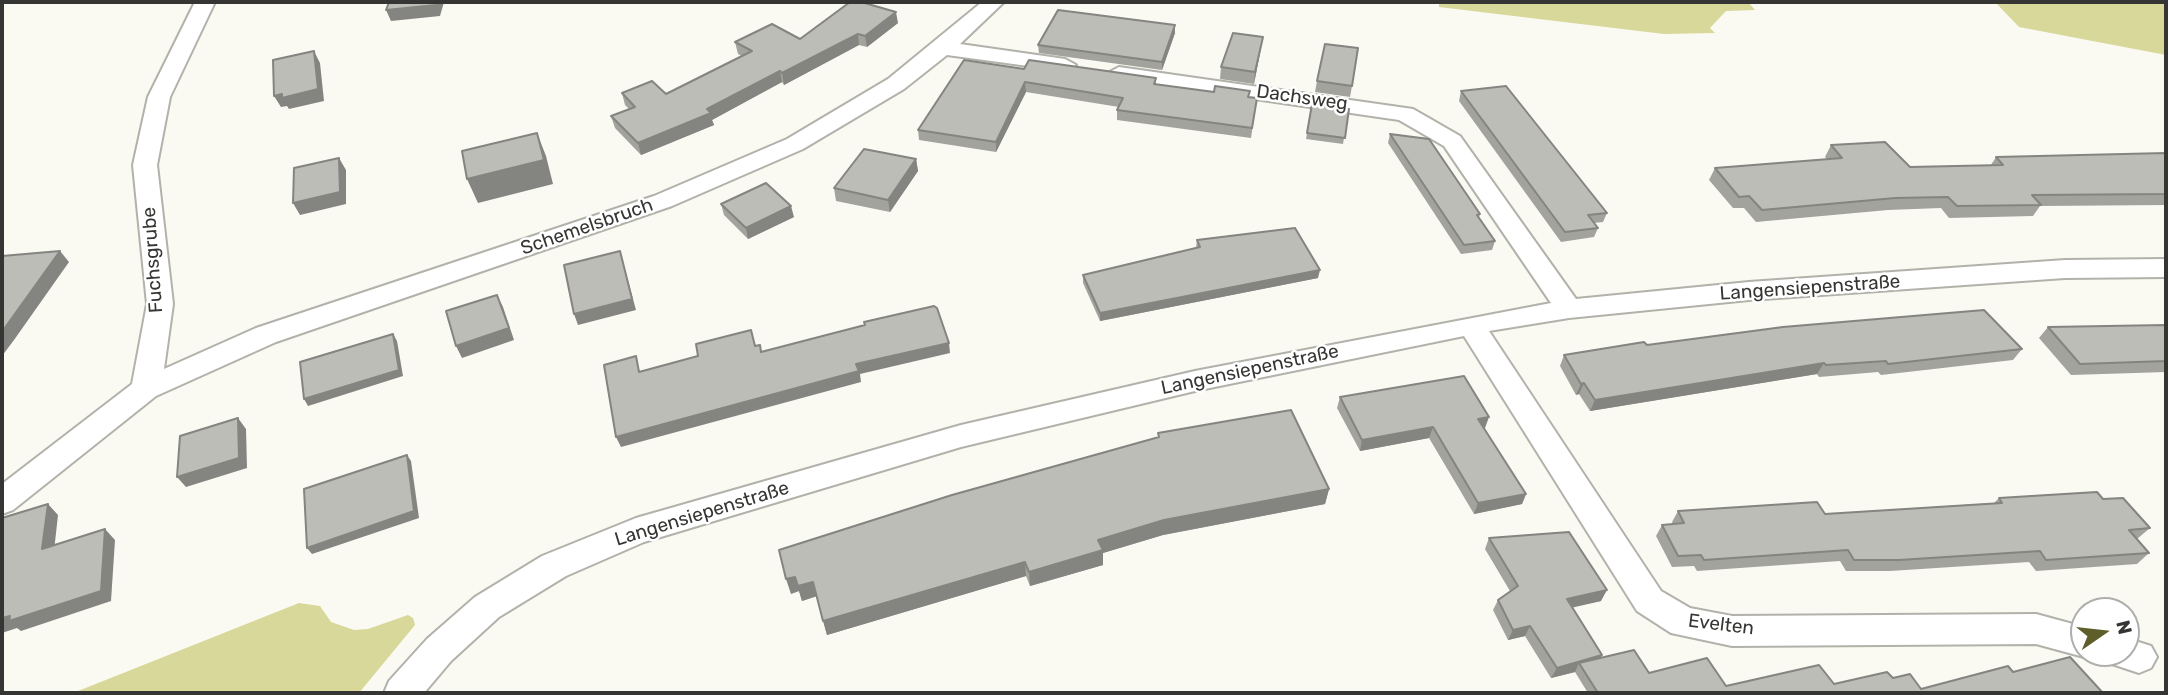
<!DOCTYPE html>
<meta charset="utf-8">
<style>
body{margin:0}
#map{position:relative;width:2168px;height:695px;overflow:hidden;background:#fafaf3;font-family:Rubik,sans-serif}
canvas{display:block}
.frame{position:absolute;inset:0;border:4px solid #353533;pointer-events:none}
.north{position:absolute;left:2070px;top:597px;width:70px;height:70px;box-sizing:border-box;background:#fff;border:2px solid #aeaead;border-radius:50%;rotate:76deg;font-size:19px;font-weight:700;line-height:28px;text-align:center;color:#353533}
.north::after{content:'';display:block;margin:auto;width:24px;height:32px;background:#5e5e2b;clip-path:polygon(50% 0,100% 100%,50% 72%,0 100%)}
</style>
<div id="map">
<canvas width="2168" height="695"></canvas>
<div class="frame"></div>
<div class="north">N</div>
</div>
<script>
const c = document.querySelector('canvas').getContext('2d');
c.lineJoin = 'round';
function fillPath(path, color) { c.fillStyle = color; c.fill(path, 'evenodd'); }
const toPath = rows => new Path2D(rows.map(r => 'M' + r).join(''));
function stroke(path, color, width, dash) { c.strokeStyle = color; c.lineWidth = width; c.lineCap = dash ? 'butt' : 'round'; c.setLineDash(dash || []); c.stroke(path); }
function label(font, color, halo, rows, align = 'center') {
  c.font = font + ' Rubik,sans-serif'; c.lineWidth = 5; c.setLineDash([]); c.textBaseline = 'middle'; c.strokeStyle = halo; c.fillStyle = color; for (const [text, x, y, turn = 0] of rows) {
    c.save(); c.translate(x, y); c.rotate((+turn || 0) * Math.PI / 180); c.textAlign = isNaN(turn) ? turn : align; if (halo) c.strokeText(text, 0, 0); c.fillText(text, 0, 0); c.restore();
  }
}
fillPath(toPath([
 [1439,2,1748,2,1755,10,1726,11,1710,28,1715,33,1664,34,1439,7],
 [1995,2,2166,2,2166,55,2019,27],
 [299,603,320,606,331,622,354,630,368,629,408,615,413,618,415,625,359,693,73,693]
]), '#d7d899');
const street = toPath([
 [195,2,215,2,170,97,157,165,173,304,164,369,256,328,654,196,787,139,888,79,982,2,1004,2,960,44,1065,59,1076,65,1065,71,947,55,904,89,803,149,672,206,276,342,156,396,13,510,2,514,2,484,132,384,147,304,133,165,148,97,195,2],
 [1119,67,1413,109,1460,136,1576,299,1749,282,2065,260,2166,259,2166,277,2065,278,1749,300,1569,318,1489,331,1661,591,1690,608,1732,616,2036,614,2084,627,2084,653,2096,653,2084,657,2036,644,1732,646,1671,633,1637,611,1464,336,1195,391,961,447,644,542,566,576,499,617,451,661,424,693,384,693,389,681,427,639,475,597,542,556,636,518,961,425,1195,371,1551,303,1444,146,1399,120,1111,78,1108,73,1119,67],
 [2126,638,2151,646,2157,657,2151,668,2139,673,2112,664,2106,653,2126,653,2126,638]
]);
stroke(street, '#b2b2ab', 4);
fillPath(street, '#fff');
fillPath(toPath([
 [898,23,867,47,859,45,784,85,782,82,712,120,714,125,641,155,615,128,611,116,629,109,625,105,622,93,666,94,742,56,738,54,735,42,800,39],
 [1175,25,1175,33,1162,70,1039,53,1038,45],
 [1263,37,1254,84,1220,79,1221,67],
 [1024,69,1156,78,1156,84,1257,98,1251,138,1117,120,1117,110,1119,107,1026,92,996,152,919,140,918,130],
 [1317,81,1352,86,1350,97,1315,92],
 [1461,91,1607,213,1603,222,1594,223,1598,228,1594,237,1561,242,1459,101],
 [1312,104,1349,109,1343,144,1306,139],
 [1390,134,1480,214,1479,217,1495,241,1492,250,1461,254,1388,143],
 [1831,145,1910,167,1991,165,1996,157,2166,153,2166,205,2040,206,2033,216,1949,218,1941,208,1888,210,1756,222,1744,208,1733,208,1709,180,1715,168,1827,159,1825,157],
 [916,159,918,171,890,212,836,201,834,188],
 [721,204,794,217,748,239,724,215],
 [1197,240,1318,278,1100,321,1083,283,1083,275,1196,248],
 [2166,325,2166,372,2071,375,2039,338,2048,327],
 [1647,345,2022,349,2013,360,1881,375,1878,372,1819,377,1817,374,1590,411,1579,394,1576,395,1560,366,1564,355],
 [1340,397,1485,428,1484,428,1526,494,1522,504,1474,514,1429,438,1360,451,1337,408],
 [1158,433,1329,489,1325,504,1163,535,1103,553,1103,565,1030,586,1026,576,827,635,817,596,802,601,799,591,791,594,1158,437],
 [1999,498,2103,499,2150,528,2137,539,2149,553,2137,564,2036,571,2029,562,1890,571,1846,571,1840,561,1697,571,1694,566,1672,567,1656,536,1662,525,1673,524,1672,522,1678,511,1825,514,1994,503],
 [1489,538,1601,601,1572,607,1602,655,1601,658,1649,673,1726,686,1834,684,1893,678,1921,689,2013,672,2103,693,1588,693,1575,672,1551,678,1525,636,1508,640,1493,610,1498,600,1510,591,1485,549]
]), '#a3a39d');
fillPath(toPath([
 [437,2,444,2,440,16,391,21,386,10],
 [896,12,898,23,867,47,865,36],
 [1175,25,1175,33,1162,70,1162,62],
 [858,34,859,45,784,85,782,73],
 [1263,37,1261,48,1254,84,1255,72],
 [314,51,320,63,324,101,289,109,287,106,281,107,274,96],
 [780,71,782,82,712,120,714,125,641,155,638,143,707,109],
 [1025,82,1026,92,996,152,996,142],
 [537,133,546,156,553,184,478,203,467,179],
 [339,158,346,170,346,204,300,215,293,203],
 [916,159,918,171,890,212,888,200],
 [791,206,794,217,748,239,746,228],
 [60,251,69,262,14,340,2,356,2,332],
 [620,251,636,310,578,325,574,314],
 [1320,270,1318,278,1100,321,1100,313],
 [497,295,503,307,514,340,462,358,456,346],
 [393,334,397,341,403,376,308,406,304,399],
 [949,343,950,353,860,374,861,382,621,447,616,437,856,364],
 [1824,363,1817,374,1590,411,1595,400],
 [1584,383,1579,394,1576,395,1581,384],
 [1489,417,1485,428,1475,430,1478,419],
 [238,418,246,429,247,468,186,487,177,477],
 [1433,427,1429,438,1360,451,1362,440],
 [407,455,411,461,419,518,312,554,307,548],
 [1329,489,1325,504,1163,535,1103,553,1103,565,1030,586,1029,572,1098,540,1164,520],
 [1526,494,1522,504,1474,514,1478,503],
 [48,504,58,515,53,560,42,549],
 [105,529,115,540,111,601,21,631,17,628,2,633,2,618,10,616],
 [1025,562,1026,576,827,635,823,621],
 [795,577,813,582,817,596,802,601,799,591,791,594,786,579],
 [1607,590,1601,601,1562,610,1567,599],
 [1530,626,1525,636,1508,640,1513,630],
 [1602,655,1596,665,1579,663,1575,672,1551,678,1557,668]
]), '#848480');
const building = toPath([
 [389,2,437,2,436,5,386,10,389,2],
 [850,2,861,2,896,12,865,36,858,34,782,73,780,71,707,109,711,113,638,143,611,116,635,107,622,93,652,81,666,94,752,51,735,42,772,24,800,39,850,2],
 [1058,10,1175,25,1162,62,1038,45,1058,10],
 [1233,33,1263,37,1255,72,1221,67,1233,33],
 [1325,44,1358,48,1352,86,1317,81,1325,44],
 [314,51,318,89,282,98,282,94,274,96,273,60,314,51],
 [964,60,1024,69,1029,60,1156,78,1154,84,1214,92,1215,86,1250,91,1248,97,1257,98,1252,128,1117,110,1123,98,1025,82,996,142,918,130,964,60],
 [1506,86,1607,213,1588,215,1598,228,1565,232,1461,91,1506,86],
 [1312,104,1349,109,1345,138,1307,133,1312,104],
 [537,133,544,160,467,179,462,151,537,133],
 [1390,134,1429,139,1480,214,1477,215,1495,241,1464,245,1390,134],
 [1885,142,1910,167,2003,165,1996,157,2166,153,2166,194,2032,195,2041,205,1957,206,1948,197,1895,198,1762,210,1749,196,1739,197,1715,168,1842,158,1831,145,1885,142],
 [864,149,916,159,888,200,834,188,864,149],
 [339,158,340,192,293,203,294,168,339,158],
 [766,183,791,206,746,228,721,204,766,183],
 [1295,228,1320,270,1100,313,1083,275,1200,247,1197,240,1295,228],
 [60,251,4,329,2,332,2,256,60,251],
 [620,251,632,299,574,314,564,265,620,251],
 [497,295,509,328,456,346,446,311,497,295],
 [934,306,937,308,949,343,856,364,859,371,616,437,604,365,636,356,639,372,698,356,696,344,751,330,755,346,760,345,761,352,865,325,864,322,934,306],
 [1984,310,2022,349,1888,364,1886,361,1826,365,1824,363,1595,400,1584,383,1581,384,1564,355,1644,342,1647,345,1783,327,1984,310],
 [2166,325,2166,361,2080,364,2048,327,2166,325],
 [393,334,399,370,304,399,300,362,393,334],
 [1464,376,1489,417,1478,419,1526,494,1478,503,1433,427,1362,440,1340,397,1464,376],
 [1291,410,1329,489,1164,520,1098,540,1103,550,1029,572,1025,562,823,621,813,582,798,586,795,577,786,579,779,550,952,495,1159,437,1158,433,1291,410],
 [238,418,239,458,177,477,180,436,238,418],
 [407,455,414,511,307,548,304,489,407,455],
 [2097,492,2103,499,2123,498,2150,528,2129,530,2149,553,2046,560,2040,551,1899,560,1854,560,1848,550,1704,560,1701,555,1678,556,1662,525,1684,523,1678,511,1817,502,1825,514,2002,503,1999,498,2097,492],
 [48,504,42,549,105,529,101,591,9,621,10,616,2,618,2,518,48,504],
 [1569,532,1607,590,1567,599,1602,655,1557,668,1530,626,1513,630,1498,600,1518,586,1489,538,1569,532],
 [1634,650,1649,673,1707,658,1726,686,1819,665,1834,684,1887,672,1893,678,1910,674,1921,689,2008,666,2013,672,2070,657,2103,693,1598,693,1579,663,1634,650]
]);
fillPath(building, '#bdbdb7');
stroke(building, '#848480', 2);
label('19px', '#353533', '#fff', [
 ["Dachsweg",1302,98,8],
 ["Schemelsbruch",587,227,-19],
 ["Fuchsgrube",153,260,-94],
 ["Langensiepenstraße",1810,288,-4],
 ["Langensiepenstraße",1250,370,-12],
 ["Langensiepenstraße",702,514,-17],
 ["Evelten",1721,625,7]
]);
</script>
